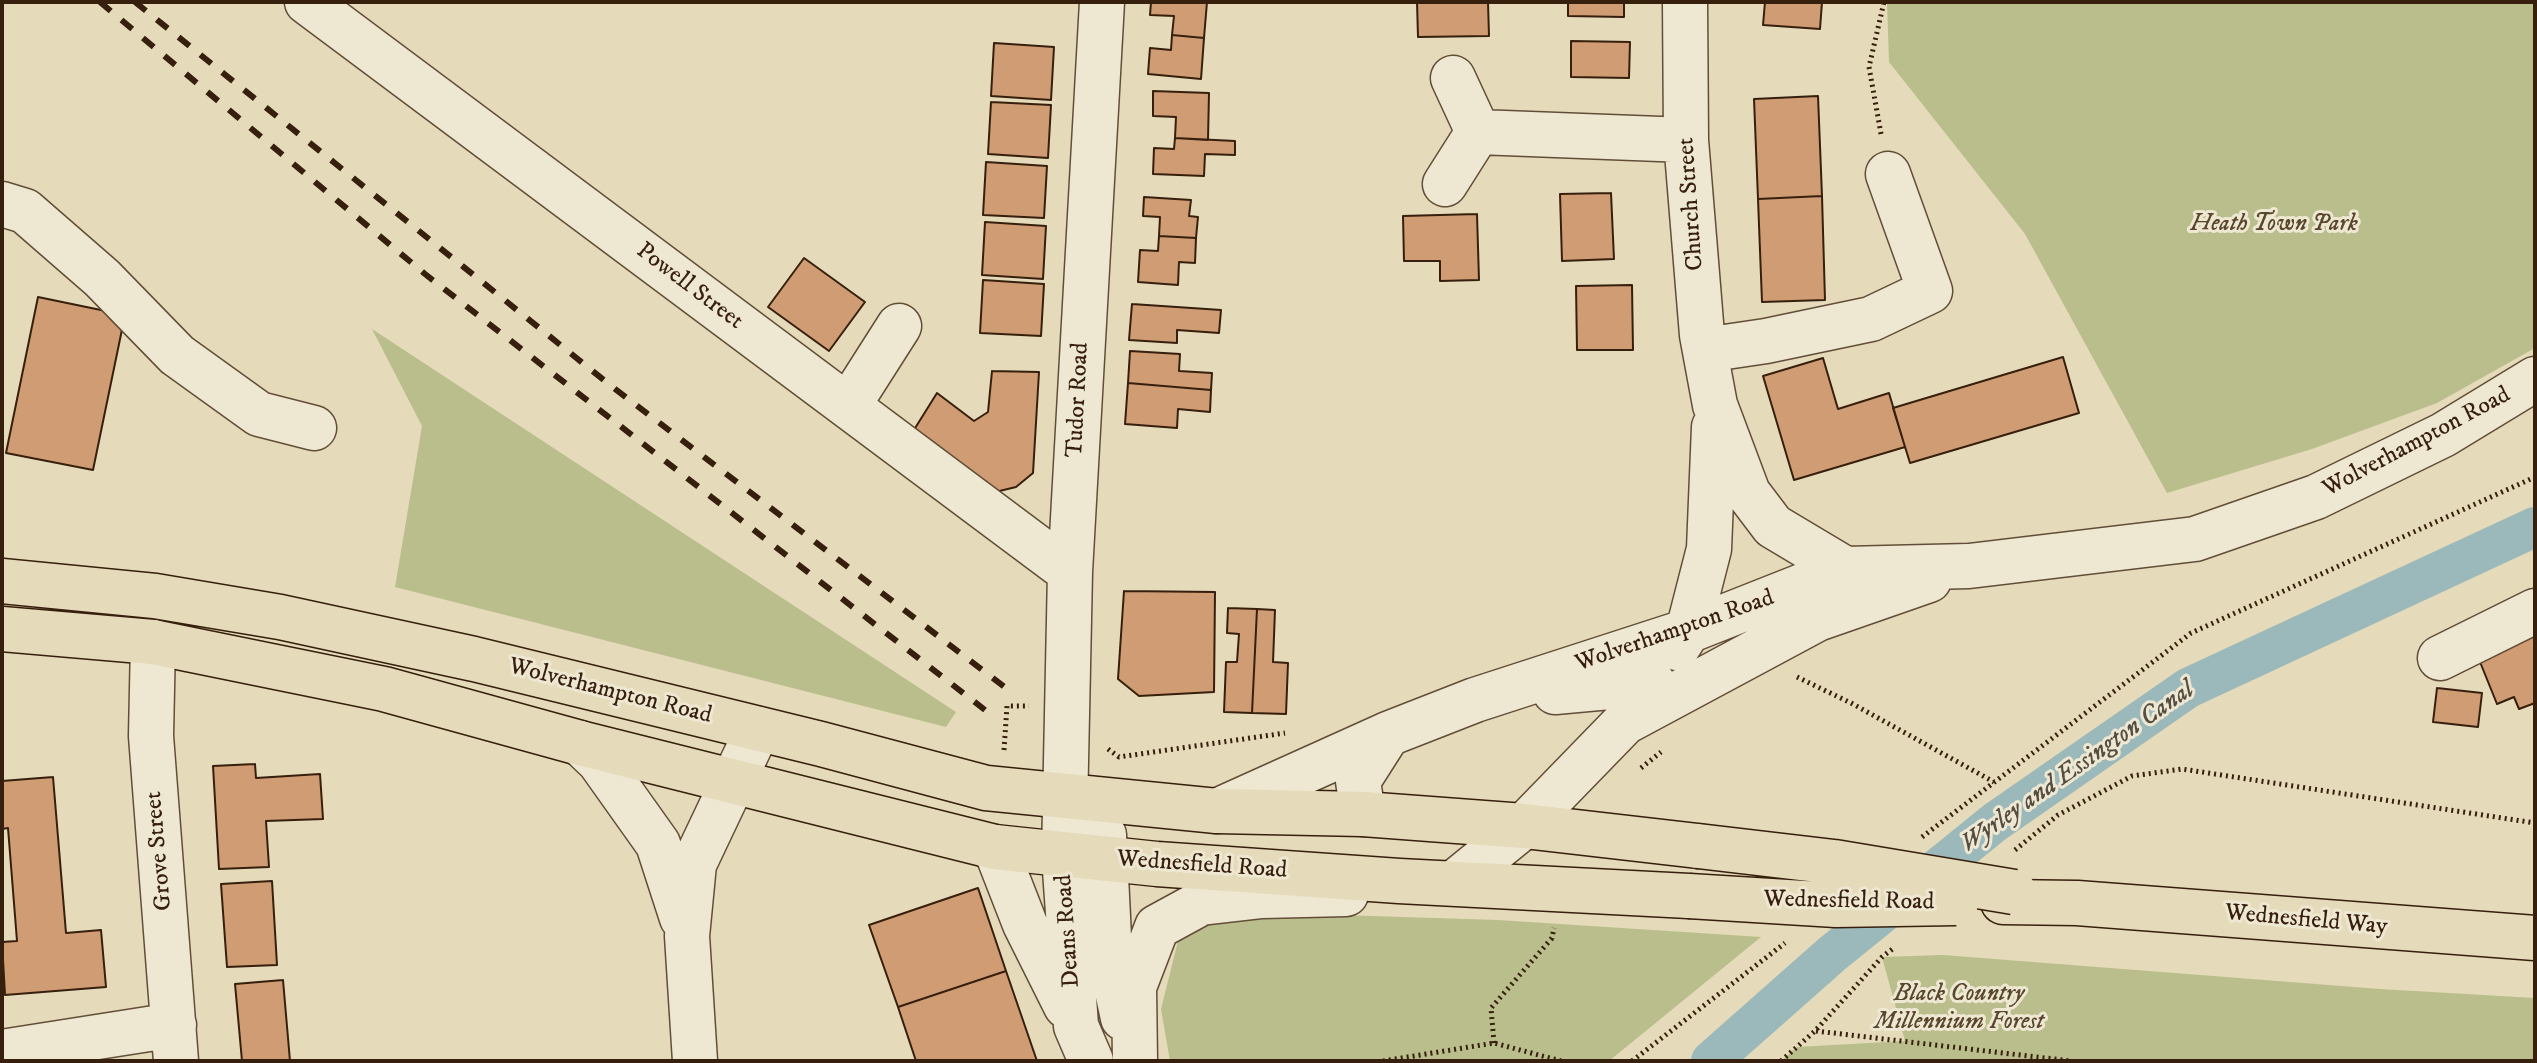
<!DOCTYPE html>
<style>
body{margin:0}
#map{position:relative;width:2537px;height:1063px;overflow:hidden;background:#e5dab9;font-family:"IM FELL DW Pica",serif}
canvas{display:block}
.frame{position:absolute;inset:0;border:4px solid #371f0d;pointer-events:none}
</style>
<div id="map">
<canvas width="2537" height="1063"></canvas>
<div class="frame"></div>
</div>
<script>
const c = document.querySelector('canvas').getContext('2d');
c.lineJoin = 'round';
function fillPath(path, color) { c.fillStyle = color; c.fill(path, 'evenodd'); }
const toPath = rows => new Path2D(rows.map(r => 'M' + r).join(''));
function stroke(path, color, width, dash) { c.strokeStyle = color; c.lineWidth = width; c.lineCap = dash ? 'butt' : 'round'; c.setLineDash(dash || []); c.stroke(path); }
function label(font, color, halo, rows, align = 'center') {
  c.font = font + ' "IM FELL DW Pica",serif'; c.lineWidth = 6; c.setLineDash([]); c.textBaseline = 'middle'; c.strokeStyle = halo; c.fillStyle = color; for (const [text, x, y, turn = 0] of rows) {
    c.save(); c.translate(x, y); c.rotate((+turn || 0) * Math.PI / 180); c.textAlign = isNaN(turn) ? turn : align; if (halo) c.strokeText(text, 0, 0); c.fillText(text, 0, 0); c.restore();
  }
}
fillPath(toPath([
 [1887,2,2535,2,2535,348,2437,403,2312,449,2167,493,2025,234,1889,62],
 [372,329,956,712,946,727,395,587,422,426],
 [1307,914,1498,920,1761,937,1609,1061,1170,1061,1161,1009,1179,937,1211,917],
 [1943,955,2380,989,2535,998,2535,1061,1781,1061,1797,1047,1905,1041,1882,957]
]), '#babe8c');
stroke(toPath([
 [1711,1061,1832,954,1995,822,2188,688,2535,527]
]), '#9bb8ba', 40);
const building = toPath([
 [1151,2,1207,2,1204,38,1172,35,1174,16,1150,15,1151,2],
 [1417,2,1488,2,1489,36,1418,37,1417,2],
 [1568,2,1624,2,1624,17,1568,16,1568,2],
 [1765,2,1822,2,1820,29,1763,25,1765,2],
 [1172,35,1204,38,1201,79,1148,74,1150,48,1171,50,1172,35],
 [1571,41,1630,42,1629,78,1571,77,1571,41],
 [994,43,1054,47,1051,100,991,96,994,43],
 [1153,91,1209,93,1208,140,1175,138,1176,117,1153,116,1153,91],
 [1818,96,1822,196,1758,199,1754,99,1818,96],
 [991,102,1051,105,1048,158,988,154,991,102],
 [1175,138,1235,141,1235,155,1205,154,1204,176,1153,174,1154,148,1174,149,1175,138],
 [986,162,1047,166,1044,218,983,215,986,162],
 [1611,193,1614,259,1562,261,1560,194,1611,193],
 [1822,196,1825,300,1762,302,1758,199,1822,196],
 [1144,197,1191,200,1189,216,1198,217,1196,238,1159,236,1160,217,1143,216,1144,197],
 [1477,214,1479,280,1440,281,1440,261,1404,261,1403,216,1477,214],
 [985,222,1046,226,1043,279,982,275,985,222],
 [1159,236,1196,238,1195,263,1179,262,1178,285,1138,282,1140,250,1158,251,1159,236],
 [804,258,865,302,829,351,768,307,804,258],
 [983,280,1044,284,1041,336,980,333,983,280],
 [1632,285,1633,350,1577,350,1576,286,1632,285],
 [38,297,125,315,93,470,6,453,38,297],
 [1132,304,1221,310,1219,333,1177,330,1177,343,1129,340,1132,304],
 [1130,351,1180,354,1179,371,1212,373,1211,390,1128,383,1130,351],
 [2063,357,2079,413,1910,463,1893,408,2063,357],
 [1823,358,1838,409,1889,393,1905,447,1794,480,1763,376,1823,358],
 [992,371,1039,372,1033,473,1016,487,991,493,912,433,937,393,974,421,988,412,992,371],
 [1128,383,1211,390,1210,412,1178,409,1177,428,1125,424,1128,383],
 [1124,591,1215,592,1214,692,1139,696,1118,679,1124,591],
 [1228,608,1257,609,1252,713,1224,712,1226,662,1237,662,1239,634,1227,633,1228,608],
 [1257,609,1275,610,1273,662,1288,663,1286,714,1252,713,1257,609],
 [2535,633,2535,703,2519,709,2514,697,2497,704,2478,657,2535,633],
 [2437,688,2482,693,2478,727,2433,722,2437,688],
 [255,764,256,778,320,774,323,819,266,821,269,867,219,869,213,766,255,764],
 [53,777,66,933,101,930,106,987,5,995,2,942,17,941,8,828,2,829,2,781,53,777],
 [272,881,277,965,227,967,221,884,272,881],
 [978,888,1006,971,898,1007,869,925,978,888],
 [1006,971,1037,1061,916,1061,898,1007,1006,971],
 [283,980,290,1061,242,1061,235,984,283,980]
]);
fillPath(building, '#cf9c74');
stroke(building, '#371f0d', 2);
const minor = toPath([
 [307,2,1070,572],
 [1685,2,1686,140,1702,335,1715,405,1748,493,1773,526,1845,569],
 [1478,132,1686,140],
 [1445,184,1478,132,1453,78],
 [2,204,25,211,102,278,177,355,259,414,314,428],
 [1705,350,1766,341,1871,319,1930,291,1888,174],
 [848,406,899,326],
 [153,642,151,736,176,1061],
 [1677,648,1688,631,1709,549,1714,427],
 [2440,658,2535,611],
 [1555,692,1653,683],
 [580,743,599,761,658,844,682,918],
 [1066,798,1104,835,1110,958,1123,1018],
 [1217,811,1388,734,1475,700,1688,631,1845,569,1969,566,2195,539,2316,497,2443,435,2535,379],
 [1363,814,1358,781,1388,734],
 [995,847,1025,924,1066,1006],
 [1454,883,1524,826,1625,722,1817,619,1929,580],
 [2,1052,174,1025],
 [695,1061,687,936,694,864,758,729],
 [1091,1061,1076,1026,1064,856,1070,572,1102,2],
 [1135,1061,1134,987,1157,927,1201,903,1262,896,1346,894]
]);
const major = toPath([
 [2,581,155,596,280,617,474,659,821,744,986,788,1217,811,1363,814,1524,826,1698,846],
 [2,629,153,642,384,689,580,743,995,847,1157,864,1399,881,1689,896],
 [2003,902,2077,903,2535,938]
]);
stroke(minor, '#624e38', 47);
stroke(major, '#371f0d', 47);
stroke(toPath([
 [1881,134,1869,67,1884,2],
 [1797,677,1851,703,1994,782],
 [1108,749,1119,757,1285,733],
 [1004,750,1007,706,1029,706],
 [1641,768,1661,752],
 [1922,837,2191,633,2535,477],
 [2015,850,2058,815,2132,776,2182,769,2535,823],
 [1816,1031,2071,1061],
 [1494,1043,1491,1008,1552,938,1554,928],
 [1383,1061,1494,1043,1561,1061],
 [1632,1061,1785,943],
 [1781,1061,1815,1031,1882,957,1895,947]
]), '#371f0d', 5, [2, 4]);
stroke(minor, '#eee7d2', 44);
stroke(major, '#e5dab9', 44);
stroke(toPath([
 [100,2,425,274,985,710],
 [135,2,610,385,1006,688]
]), '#371f0d', 6, [14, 14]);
const majorBridge = toPath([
 [1698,846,1834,862,2014,892],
 [1689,896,1836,905,1956,903]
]);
stroke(majorBridge, '#371f0d', 47, []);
stroke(majorBridge, '#e5dab9', 44);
label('24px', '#371f0d', '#eee7d2', [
 ["Church Street",1692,204,-94],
 ["Powell Street",689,287,37],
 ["Tudor Road",1079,400,-87],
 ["Wolverhampton Road",2417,443,-28],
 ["Wolverhampton Road",1675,632,-19],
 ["Wolverhampton Road",610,692,14],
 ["Grove Street",160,851,-95],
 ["Wednesfield Road",1202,866,4],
 ["Wednesfield Road",1849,902,1],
 ["Wednesfield Way",2306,921,5],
 ["Deans Road",1069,931,-94]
]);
label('italic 24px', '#58472d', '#eee7d2', [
 ["Heath Town Park",2274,225],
 ["Black Country",1959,995],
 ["Millennium Forest",1959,1023]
]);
label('italic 26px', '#554d41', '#eee7d2', [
 ["Wyrley and Essington Canal",2078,768,-35]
]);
</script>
